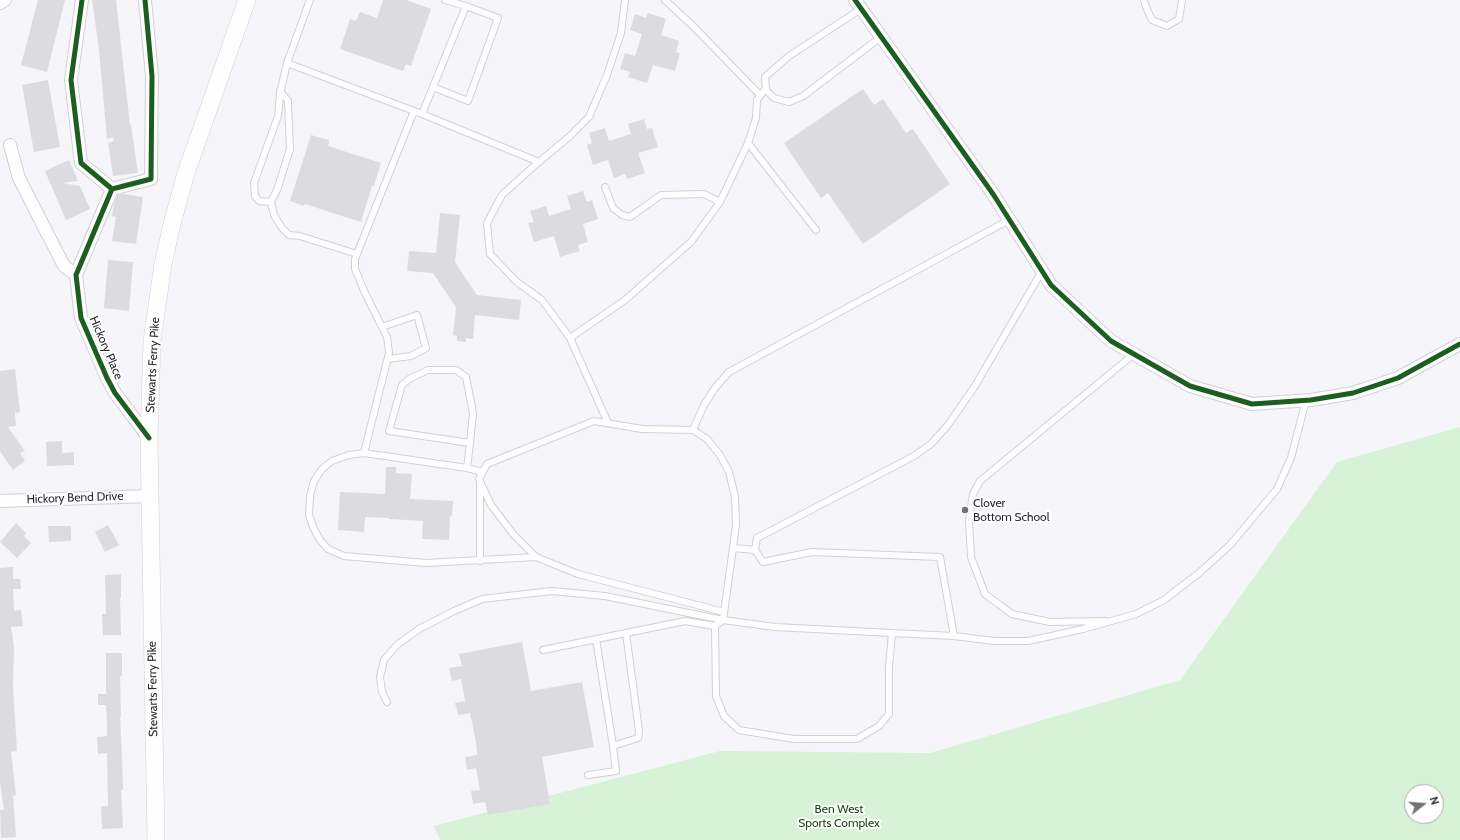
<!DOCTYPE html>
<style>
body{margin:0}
#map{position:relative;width:1460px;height:840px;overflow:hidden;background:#f5f5fa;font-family:Cabin,sans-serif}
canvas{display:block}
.north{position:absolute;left:1404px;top:784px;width:40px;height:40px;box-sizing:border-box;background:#fff;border:1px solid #aaa9ab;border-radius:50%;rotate:73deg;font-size:11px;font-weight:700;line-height:16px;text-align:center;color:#2a292d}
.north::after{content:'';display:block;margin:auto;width:14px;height:18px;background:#717075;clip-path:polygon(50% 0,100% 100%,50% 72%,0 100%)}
</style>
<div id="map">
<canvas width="1460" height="840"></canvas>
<div class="north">N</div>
</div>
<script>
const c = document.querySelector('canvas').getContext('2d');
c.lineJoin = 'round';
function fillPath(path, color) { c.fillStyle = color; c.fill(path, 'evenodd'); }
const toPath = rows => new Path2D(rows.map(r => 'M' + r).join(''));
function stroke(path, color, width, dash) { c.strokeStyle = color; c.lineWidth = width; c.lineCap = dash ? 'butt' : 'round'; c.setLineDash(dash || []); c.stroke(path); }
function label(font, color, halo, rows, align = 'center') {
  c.font = font + ' Cabin,sans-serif'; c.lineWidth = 4; c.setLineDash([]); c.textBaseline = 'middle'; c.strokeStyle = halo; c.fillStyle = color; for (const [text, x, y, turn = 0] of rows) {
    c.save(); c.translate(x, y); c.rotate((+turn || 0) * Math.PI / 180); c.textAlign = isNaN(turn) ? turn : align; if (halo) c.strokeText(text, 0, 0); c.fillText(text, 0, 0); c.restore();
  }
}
fillPath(toPath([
 [1460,427,1460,840,440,840,434,826,720,751,930,753,1180,680,1337,462],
 [1412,792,1436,792,1436,816,1412,816]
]), '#d8f2d7');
fillPath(toPath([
 [38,0,65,0,47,72,21,65],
 [92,0,116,0,130,125,131,125,138,173,113,176,108,143,114,141,113,137,107,139,99,50],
 [383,0,406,0,431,9,411,66,406,64,403,71,340,49,350,19,356,21,360,12,377,18],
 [648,13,666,19,661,35,679,41,676,52,680,53,675,71,653,65,647,83,628,77,630,72,620,69,625,53,635,56,642,34,630,30,635,14,646,18],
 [48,80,60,147,34,152,22,85],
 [863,89,874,105,883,99,906,133,913,129,950,184,863,244,828,193,821,198,784,143],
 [644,119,647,129,652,128,658,147,638,153,645,173,627,179,625,174,614,178,608,160,593,165,587,145,592,143,589,133,605,128,609,141,631,134,628,124],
 [311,135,329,140,328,146,381,163,374,186,372,186,361,222,305,204,304,206,290,201],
 [69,160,78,181,62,183,80,186,90,209,66,220,45,171],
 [583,191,587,202,592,200,598,219,583,224,588,242,578,245,580,251,560,257,554,236,534,242,528,223,534,222,530,211,546,206,549,216,571,209,567,196],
 [124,194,143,197,136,244,112,241,116,217,112,216,114,204,117,195],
 [440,213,460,215,455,262,477,295,521,300,519,320,475,315,473,339,466,338,466,342,457,341,457,336,453,335,456,307,433,273,407,271,409,251,436,253],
 [108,260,133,262,129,311,104,308],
 [15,369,20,412,15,413,16,426,8,427,25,451,20,453,25,461,13,470,0,451,0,371],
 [62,441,62,453,74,452,74,465,47,466,46,442],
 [386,467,396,467,396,473,412,474,410,499,453,501,452,516,450,516,449,540,422,539,423,521,389,519,389,518,365,517,364,532,338,530,340,492,385,494],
 [16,523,26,533,24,536,31,543,17,558,0,542],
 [108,525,119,545,105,552,95,532],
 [48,526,71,526,71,541,49,542],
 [13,567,13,579,20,579,21,589,13,589,14,611,21,610,23,626,11,627,14,647,13,687,17,751,11,752,16,795,13,796,16,837,1,838,0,810,4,810,0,782,0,568],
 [121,574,121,598,120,598,121,635,103,635,102,614,106,614,105,575],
 [522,642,531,691,582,682,594,747,542,757,550,804,488,815,485,802,473,804,471,791,480,790,476,768,467,770,465,757,477,755,476,742,470,713,458,715,455,703,465,701,461,679,452,681,449,668,462,666,459,654],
 [106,653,122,653,122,677,120,676,121,717,120,717,122,757,123,790,121,790,123,828,102,829,101,806,108,806,107,753,98,754,97,737,107,736,107,726,106,705,98,705,98,694,106,694]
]), '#dcdce0');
const lane = toPath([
 [445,0,466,6],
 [665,0,693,26,760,95],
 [1144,0,1146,7,1152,20,1167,26,1179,19,1182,0],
 [861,9,789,56,765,77,766,90,774,98,789,102,803,96,881,37],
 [287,63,422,114,539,162],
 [280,91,288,101,290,149,277,190,271,202,259,201,255,196,254,183,278,116,280,94,287,63,310,0],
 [422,114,433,87,468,101,498,18,466,6,433,87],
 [748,143,816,230],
 [605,187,613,208,622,215,630,217,661,195,704,194,720,202],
 [271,202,274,215,282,228,289,235,300,236,357,254],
 [382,327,417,315,426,348,411,356,388,359],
 [570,338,542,300,517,282,490,254,487,223,502,195,534,166,570,136,589,117,607,75,621,33,625,0],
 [608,423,570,338,625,300,691,242,720,202,748,143,756,118,757,100,766,88],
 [693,430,642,429,594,421,487,464,479,479,491,505,514,535,536,557,578,574,724,612],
 [364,453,389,353,387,337,365,293,355,269,355,259,414,111],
 [467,468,470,443,473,413,466,377,456,370,428,370,409,379,402,385,389,431,470,443],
 [483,472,467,468,364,453,349,455,332,461,322,469,314,481,310,496,309,515,313,527,320,540,328,549,344,556,426,563,536,557],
 [480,483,480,561],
 [733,548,736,524,735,497,729,472,720,455,707,439,693,430,704,405,715,388,729,372,1009,220],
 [755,550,757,538,914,456,931,444,948,425,975,386,1042,271],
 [1105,621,1050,622,1012,614,985,594,971,557,969,520,973,494,980,481,1134,354],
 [892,633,889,667,889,714,879,726,857,739,794,739,739,730,724,716,716,696,715,626,723,620,775,627,892,633,954,636,994,641,1028,641,1083,629,1136,614,1164,600,1199,573,1230,545,1277,489,1291,458,1306,400],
 [596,639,613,746,638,738,639,731,626,633],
 [543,650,685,621,715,626],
 [387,702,382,692,380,677,384,660,397,645,419,629,454,611,482,599,552,591,605,596,723,620,733,548,755,550,763,562,812,552,940,557,954,636],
 [588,775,616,771,613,746]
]);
const street = toPath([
 [82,0,71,80,81,163,112,189,151,179,152,76,145,0],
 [855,0,993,194,1051,285,1111,341,1190,386,1252,404,1311,400,1353,393,1398,378,1460,344],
 [0,3,5,0],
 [10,145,19,178,64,266,76,275],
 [112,189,76,275,81,318,107,378,115,393,149,438],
 [0,501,151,496]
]);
const secondary = toPath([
 [156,840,149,438,152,341,163,264,172,224,186,173,247,0]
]);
stroke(lane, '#d1d1d5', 8);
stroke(street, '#d1d1d5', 14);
stroke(secondary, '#d1d1d5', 18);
stroke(lane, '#fefefe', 6);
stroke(street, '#fefefe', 12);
stroke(secondary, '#fefefe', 17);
stroke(toPath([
 [82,0,71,80,81,163,112,189,151,179,152,76,145,0],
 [855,0,993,194,1051,285,1111,341,1190,386,1252,404,1311,400,1353,393,1398,378,1460,344],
 [112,189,76,275,81,318,107,378,115,393,149,438]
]), '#1b5e20', 5);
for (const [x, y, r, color] of [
 [965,510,4,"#717075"]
]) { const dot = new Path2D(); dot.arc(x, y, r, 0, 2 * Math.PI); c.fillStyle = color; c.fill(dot); stroke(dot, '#fff', 1.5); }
label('12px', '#2a292d', '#fff', [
 ["Hickory Place",106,348,67],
 ["Stewarts Ferry Pike",153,365,-87],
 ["Hickory Bend Drive",75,498,-2],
 ["Stewarts Ferry Pike",153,689,-91]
]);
label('12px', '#2a292d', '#fff', [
 ["Clover",973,503],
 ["Bottom School",973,517]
], 'left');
label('12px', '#13480f', '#fff', [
 ["Ben West",839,809],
 ["Sports Complex",839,823]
]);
</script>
